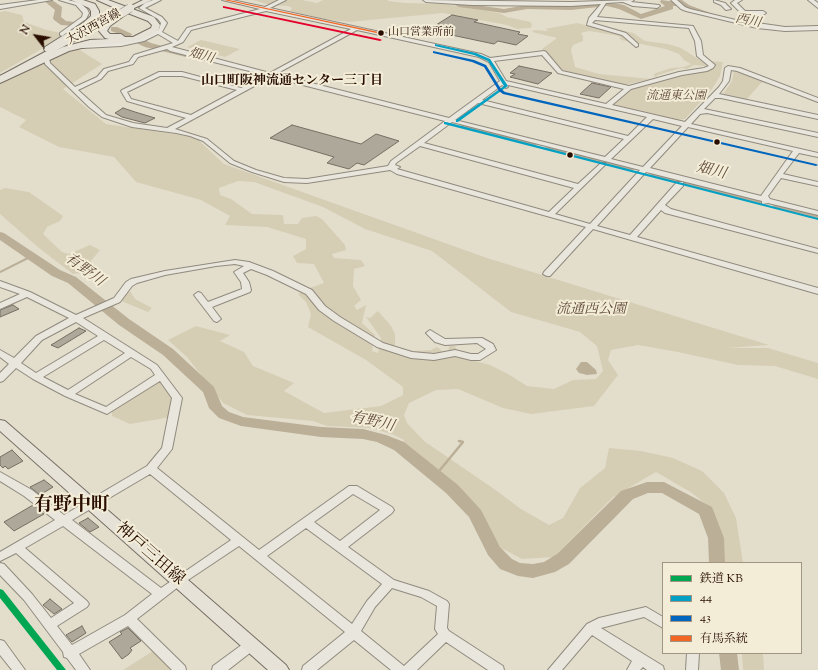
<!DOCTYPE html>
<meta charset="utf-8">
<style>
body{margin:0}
#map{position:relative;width:818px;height:670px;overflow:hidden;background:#e3decc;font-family:"Sorts Mill Goudy","Noto Serif JP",serif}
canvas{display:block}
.legend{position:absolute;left:662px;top:562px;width:140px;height:92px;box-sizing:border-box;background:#f3edd8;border:1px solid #a29482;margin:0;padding:5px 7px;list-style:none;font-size:12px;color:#290e00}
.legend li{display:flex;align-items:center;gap:8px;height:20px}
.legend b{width:20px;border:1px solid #a29482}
.north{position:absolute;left:16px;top:16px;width:40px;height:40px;-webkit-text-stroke:3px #f3edd8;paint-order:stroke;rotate:301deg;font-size:11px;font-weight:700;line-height:16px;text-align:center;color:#290e00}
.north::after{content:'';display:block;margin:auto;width:14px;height:18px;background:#290e00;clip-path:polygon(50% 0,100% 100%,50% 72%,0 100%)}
</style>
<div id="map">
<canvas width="818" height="670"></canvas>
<ul class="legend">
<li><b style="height:5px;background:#00a651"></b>鉄道 KB</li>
<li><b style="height:5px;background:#02a1c4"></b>44</li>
<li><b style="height:5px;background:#0065bd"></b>43</li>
<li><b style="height:5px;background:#f26522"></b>有馬系統</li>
</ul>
<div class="north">N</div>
</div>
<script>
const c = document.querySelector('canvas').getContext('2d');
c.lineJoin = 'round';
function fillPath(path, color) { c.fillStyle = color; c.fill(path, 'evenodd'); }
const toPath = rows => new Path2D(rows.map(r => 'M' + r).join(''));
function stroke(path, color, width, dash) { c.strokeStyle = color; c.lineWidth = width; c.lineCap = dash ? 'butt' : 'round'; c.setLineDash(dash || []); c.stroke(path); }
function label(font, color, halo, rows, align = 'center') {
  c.font = font + ' "Sorts Mill Goudy","Noto Serif JP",serif'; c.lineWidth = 4; c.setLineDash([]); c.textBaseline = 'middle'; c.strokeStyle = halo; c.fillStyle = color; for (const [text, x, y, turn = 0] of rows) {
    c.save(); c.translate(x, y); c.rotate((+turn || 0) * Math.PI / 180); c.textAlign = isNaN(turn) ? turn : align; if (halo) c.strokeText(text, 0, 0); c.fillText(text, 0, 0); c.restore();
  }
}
fillPath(toPath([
 [253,0,302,0,317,3,323,0,388,0,388,1,405,3,445,4,499,13,507,17,531,22,532,26,530,28,517,29,507,25,443,13,349,22,324,19,290,11,292,8,288,6,270,5],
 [5,11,22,15,24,22,47,30,65,34,73,28,78,28,0,73,0,12],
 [577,23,589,26,609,27,633,33,645,41,668,44,681,48,706,64,706,65,705,66,694,65,687,69,681,68,658,75,656,77,653,75,656,73,671,68,684,67,691,64,684,60,679,54,666,49,621,40,619,36,589,31,581,33,583,36,583,41,573,45,571,50,575,67,599,74,651,79,624,85,563,72,542,49,557,38,532,32,534,30,549,31,545,29],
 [201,40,240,49,225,57,187,47],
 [75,47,102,64,63,89,106,124,195,137,224,164,487,258,769,345,726,348,768,348,818,363,818,379,775,366,738,365,678,352,638,345,611,350,608,360,618,375,594,406,531,414,503,408,458,389,436,390,409,403,404,415,407,423,424,441,497,491,521,509,549,525,563,518,580,488,605,468,609,448,641,451,673,458,702,471,724,493,736,518,743,563,722,563,718,534,712,509,692,493,656,472,613,497,554,557,522,559,501,548,485,524,455,485,404,445,404,440,394,435,371,428,327,426,313,421,247,415,223,403,187,357,168,340,196,326,230,335,220,341,244,352,253,366,294,383,284,391,324,413,381,406,403,395,403,387,366,360,308,327,311,314,306,302,298,294,302,292,318,305,307,289,324,283,314,264,297,263,293,256,306,249,306,239,267,227,225,225,230,216,201,200,136,182,114,157,59,147,19,127,26,120,0,107,0,84,59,54],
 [238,181,254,182,323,207,365,229,432,251,511,312,580,332,597,346,603,371,596,379,573,380,554,389,527,386,508,374,490,365,460,357,455,346,449,346,448,352,445,353,437,347,431,350,416,351,404,350,395,346,395,334,391,326,378,311,370,318,366,317,381,338,378,353,372,351,375,335,362,323,366,305,357,310,354,306,361,300,353,286,354,269,365,266,361,260,334,258,332,254,346,250,345,245,322,219,316,216,302,218,298,224,284,224,283,215,252,214,231,199,220,195,219,188],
 [709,61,723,62,720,76,712,89,685,119,678,120,612,104,631,88,683,74,701,72,713,68],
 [734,70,738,71,765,82,761,83,747,99,723,94,732,81],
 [5,188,29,192,63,216,60,221,47,227,43,234,62,252,69,254,90,245,100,250,81,273,73,274,39,248,0,214,0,190],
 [130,291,135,299,152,308,148,312,119,300],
 [155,382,161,382,173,398,171,417,130,424,112,416,112,411],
 [153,651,174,670,123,670],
 [742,653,763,653,764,670,743,670]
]), '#d6cdb5');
fillPath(toPath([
 [581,362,587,362,596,370,597,374,587,375,579,373,576,369]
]), '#bbaf98');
stroke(toPath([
 [28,258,32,256]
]), '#bbaf98', 1.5);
stroke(toPath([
 [0,272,30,257]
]), '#bbaf98', 2);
stroke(toPath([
 [435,476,463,442,459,441]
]), '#bbaf98', 2.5);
fillPath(toPath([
 [43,0,52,0,62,7,61,17,66,21,75,22,75,26,61,25,54,20,53,18,55,10,43,0],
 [445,0,455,0,461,3,504,9,527,5,571,6,607,2,624,5,641,14,665,6,660,2,661,0,676,2,674,0,682,0,689,5,713,14,709,16,683,9,677,3,677,6,673,6,673,9,641,19,619,9,607,6,571,10,527,9,504,13,459,7,445,0],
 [111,27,117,27,132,34,131,36,125,36,111,31,111,27],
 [136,39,142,39,151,43,189,53,190,55,186,57,145,47,136,43,136,39],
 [465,123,537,141,539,143,534,146,462,128,460,126,465,123],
 [550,145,635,166,636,168,631,171,547,150,545,148,550,145],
 [655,171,763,199,764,201,759,204,651,176,650,174,651,172,655,171],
 [778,203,818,213,818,219,774,208,773,206,774,204,778,203],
 [0,232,4,233,60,270,76,277,129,319,173,349,214,387,222,406,229,412,243,417,321,427,363,429,386,435,404,442,458,485,481,510,500,547,512,559,520,563,533,564,544,562,557,554,621,491,647,482,664,482,712,507,724,538,725,563,709,563,708,538,699,514,662,493,648,493,633,499,569,564,555,572,533,578,518,576,500,569,488,555,469,517,446,493,394,450,377,442,363,439,321,437,241,426,219,418,209,408,203,392,163,355,119,325,68,283,52,276,0,240,0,232],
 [719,653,737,653,739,670,721,670,719,653]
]), '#bbaf98');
const building = toPath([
 [452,15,478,20,474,22,520,32,518,34,528,36,516,45,498,41,494,44,428,30,452,15],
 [519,66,552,73,538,84,510,77,515,74,510,73,519,66],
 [249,74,259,76,244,84,235,81,249,74],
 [592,83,611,87,599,98,580,94,592,83],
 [123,108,135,112,155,118,145,123,122,117,115,113,123,108],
 [292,125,361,144,376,134,399,141,364,165,357,163,349,169,327,163,334,157,270,138,292,125],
 [13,305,19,309,0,317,0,310,13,305],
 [79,328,86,331,58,348,51,345,79,328],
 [12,450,23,461,8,469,5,466,3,468,0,465,0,457,12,450],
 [44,480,53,487,40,495,30,487,44,480],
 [33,505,44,514,14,531,4,522,33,505],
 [88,518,99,527,90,532,79,523,88,518],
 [50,599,62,609,54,614,43,605,50,599],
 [82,626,86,633,72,642,66,635,82,626],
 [128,628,141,641,130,648,132,650,129,654,122,659,109,642,122,634,120,632,128,628]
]);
fillPath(building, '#ada89a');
stroke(building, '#766e63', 1);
const minor = toPath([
 [38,0,52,0,0,9,0,5,38,0],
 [59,0,68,0,80,3,87,9,89,13,86,19,62,36,60,35,60,33,82,17,83,13,76,5,59,0],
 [153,0,161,0,145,8,162,17,167,23,162,32,178,41,187,28,260,9,222,0,232,0,265,7,279,0,286,0,270,8,481,54,490,58,544,51,546,52,562,71,629,86,679,72,704,68,709,66,697,56,695,41,689,28,595,20,592,23,626,33,638,44,638,46,636,47,622,35,587,25,589,18,601,4,571,6,472,5,426,2,423,0,571,2,634,0,631,2,659,5,660,6,657,8,633,6,623,2,606,3,597,17,693,26,701,41,703,55,715,65,713,68,707,71,682,75,631,89,612,105,685,122,719,87,723,81,725,68,728,66,740,68,818,98,818,102,737,71,731,70,729,81,719,94,818,115,818,119,721,98,715,98,704,109,818,133,818,137,707,113,700,114,691,124,818,153,818,157,799,153,783,174,818,182,818,186,781,178,768,196,770,199,818,211,818,215,768,203,762,204,762,201,646,172,597,226,630,235,677,182,683,182,683,186,665,205,671,209,818,249,818,253,665,213,661,210,637,237,818,288,818,294,593,229,550,276,547,276,543,274,544,272,586,227,397,174,390,170,307,183,284,182,252,172,230,163,203,141,190,136,176,133,132,127,102,117,89,107,45,64,44,59,49,58,50,63,75,87,97,77,104,69,129,62,134,55,173,43,158,34,144,41,121,46,83,48,80,46,83,44,121,42,140,39,159,29,161,23,158,19,139,8,145,3,153,0],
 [266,11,351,29,270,73,172,47,183,42,191,30,266,11],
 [357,30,479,57,489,62,500,81,449,118,276,74,357,30],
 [167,49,170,51,265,75,241,88,182,72,159,72,122,90,121,91,127,101,186,118,167,128,133,123,106,115,78,90,101,79,108,71,133,64,138,57,167,49],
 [542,55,558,73,624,89,606,104,506,81,494,61,542,55],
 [160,76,182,76,237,90,191,115,131,99,127,92,160,76],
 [271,77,445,121,391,161,388,166,307,179,284,178,256,170,234,161,207,139,175,129,271,77],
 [502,85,506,88,508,87,508,85,647,117,628,136,482,100,502,85],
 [478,103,624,139,605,157,455,120,478,103],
 [653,119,682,126,643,167,611,159,653,119],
 [452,122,640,170,590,224,555,214,605,165,605,163,601,163,578,184,424,143,452,122],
 [688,127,793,151,761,196,650,168,688,127],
 [420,146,574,188,549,212,397,169,400,167,395,165,396,163,420,146],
 [671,0,677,0,685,7,690,9,740,21,740,19,745,17,731,3,735,0,742,0,737,3,745,11,763,11,766,13,763,15,749,15,750,18,743,21,785,27,818,26,818,30,785,31,757,28,686,11,681,9,671,0],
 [714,0,725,3,731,9,726,10,721,5,714,2,714,0],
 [808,0,814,0,818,3,818,8,808,0],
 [235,260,249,262,273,271,312,290,325,306,340,317,383,343,412,352,434,354,455,350,471,354,478,354,486,349,477,343,445,345,435,342,426,333,430,330,445,339,482,338,493,344,496,350,480,360,471,360,455,356,434,360,411,358,377,347,334,321,319,310,306,294,267,275,251,269,243,273,249,282,251,290,250,292,212,307,221,319,217,322,214,321,194,295,198,292,201,293,208,302,242,289,241,282,234,272,244,266,235,264,216,266,165,275,137,283,132,286,120,302,83,318,157,365,182,398,172,449,157,468,259,550,349,486,357,486,392,507,394,510,392,513,348,547,394,580,429,591,447,601,449,604,447,628,449,631,503,666,504,670,488,670,446,642,417,670,391,670,354,640,317,670,302,670,303,666,345,632,239,546,182,584,137,619,185,666,186,670,172,670,128,626,79,654,90,670,76,670,67,658,64,657,63,652,24,600,0,575,0,563,4,564,32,594,51,618,74,603,16,553,0,561,0,552,55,520,24,496,0,481,0,472,32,490,64,515,147,466,162,448,172,398,160,381,107,414,65,396,33,379,16,368,3,381,0,382,0,373,9,364,0,357,0,350,14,358,36,336,69,318,27,297,0,309,0,303,20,294,0,287,0,281,30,292,76,315,114,298,126,282,131,279,165,271,235,260],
 [76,322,98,336,36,373,21,363,42,340,76,322],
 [104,340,125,353,68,390,43,377,104,340],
 [131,357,151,369,155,375,106,407,75,394,131,357],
 [150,474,231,540,161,588,72,520,150,474],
 [353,494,380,510,340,541,314,522,353,494],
 [63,526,152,594,125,615,72,645,57,626,87,607,89,604,87,601,25,548,63,526],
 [306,528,382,584,367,601,352,624,267,556,306,528],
 [392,588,421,597,437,606,435,629,438,634,404,666,361,631,375,607,392,588],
 [646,607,663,617,663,628,644,617,601,628,663,666,664,670,647,670,643,667,640,670,627,670,632,661,592,635,562,670,548,670,587,624,599,618,646,607],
 [0,640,4,641,25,670,12,670,0,655,0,640],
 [251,640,255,641,257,645,255,649,228,670,212,670,213,666,247,641,251,640],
 [687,653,699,653,698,670,686,670,687,653]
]);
const major = toPath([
 [143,0,152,0,132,9,127,8,143,0],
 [116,14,119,16,118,17,0,81,0,76,116,14],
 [0,420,5,421,286,665,289,670,268,670,0,431,0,420]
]);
const highway = toPath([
 [71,0,83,0,95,4,99,11,99,17,89,27,51,51,45,51,44,49,45,47,83,23,91,16,91,11,89,8,71,0],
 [97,0,108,0,154,17,160,25,159,29,150,36,134,42,90,46,69,51,0,83,0,76,63,47,90,40,109,39,105,38,99,31,103,23,122,11,97,0],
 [125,12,148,21,152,25,151,28,133,37,125,37,121,34,110,34,107,31,110,26,125,15,125,12]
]);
stroke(minor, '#908a7e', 2);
stroke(major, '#766e63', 2);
stroke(highway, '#766e63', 2);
fillPath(minor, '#e9e6de');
fillPath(major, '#e6e2d8');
fillPath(highway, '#e6e2d8');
const majorBridge = toPath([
 [122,13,130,8]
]);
stroke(majorBridge, '#766e63', 9, []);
stroke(majorBridge, '#e6e2d8', 8);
fillPath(toPath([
 [435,44,476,53,490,59,508,86,458,122,456,122,456,120,504,86,488,61,474,55,435,46,435,44],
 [444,122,446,122,818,218,818,220,444,124,444,122]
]), '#02a1c4');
fillPath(toPath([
 [433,51,474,60,486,65,501,89,505,92,816,164,818,165,816,166,503,94,499,91,484,67,472,62,433,53,433,51]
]), '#0065bd');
fillPath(toPath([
 [224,0,229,0,383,33,381,34,224,0]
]), '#f26522');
fillPath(toPath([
 [223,6,380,39,382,40,380,41,224,8,223,8,223,6]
]), '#e4002b');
fillPath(toPath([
 [0,589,3,590,66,670,57,670,0,598,0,589]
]), '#00a651');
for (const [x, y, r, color] of [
 [381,33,3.5,"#290e00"],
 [717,142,3.5,"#290e00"],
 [570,155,3.5,"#290e00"]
]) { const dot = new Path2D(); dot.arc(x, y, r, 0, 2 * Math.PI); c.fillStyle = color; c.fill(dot); stroke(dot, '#f3edd8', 1.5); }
label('11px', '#290e00', '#f3edd8', [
 ["山口営業所前",388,33]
], 'left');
label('12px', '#290e00', '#f3edd8', [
 ["大沢西宮線",94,28,-29]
]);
label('italic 12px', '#624c39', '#f3edd8', [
 ["流通東公園",676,97]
]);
label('italic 13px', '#634d3a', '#f3edd8', [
 ["西川",748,22,11],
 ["畑川",201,57,15]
]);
label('bold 13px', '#290e00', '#f3edd8', [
 ["山口町阪神流通センター三丁目",292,82]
]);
label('italic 14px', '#624c39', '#f3edd8', [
 ["流通西公園",591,311]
]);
label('italic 15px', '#634d3a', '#f3edd8', [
 ["畑川",711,172,14],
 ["有野川",84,271,36],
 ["有野川",372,423,13]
]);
label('17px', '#290e00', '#f3edd8', [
 ["神戸三田線",149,555,41]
]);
label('bold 19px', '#290e00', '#f3edd8', [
 ["有野中町",72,507]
]);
</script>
